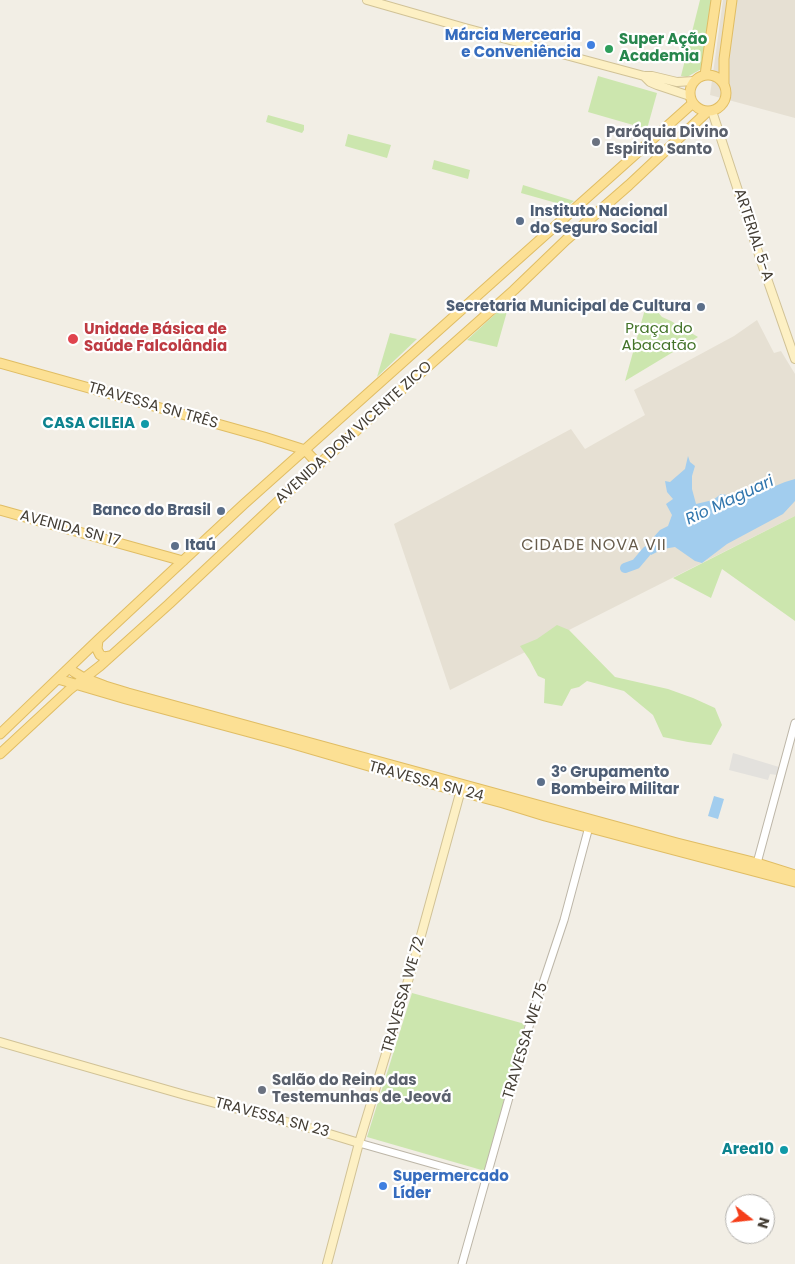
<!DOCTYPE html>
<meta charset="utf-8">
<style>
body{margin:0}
#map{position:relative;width:795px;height:1264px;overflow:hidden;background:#f2eee5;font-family:Poppins,sans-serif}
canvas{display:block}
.north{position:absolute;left:725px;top:1194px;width:50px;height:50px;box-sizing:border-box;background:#fff;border:1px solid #b4b2ae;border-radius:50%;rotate:106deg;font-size:14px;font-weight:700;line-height:20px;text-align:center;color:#443e35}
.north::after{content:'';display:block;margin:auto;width:18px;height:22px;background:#f53e19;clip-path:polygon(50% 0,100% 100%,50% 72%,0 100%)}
</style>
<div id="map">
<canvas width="795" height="1264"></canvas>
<div class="north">N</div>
</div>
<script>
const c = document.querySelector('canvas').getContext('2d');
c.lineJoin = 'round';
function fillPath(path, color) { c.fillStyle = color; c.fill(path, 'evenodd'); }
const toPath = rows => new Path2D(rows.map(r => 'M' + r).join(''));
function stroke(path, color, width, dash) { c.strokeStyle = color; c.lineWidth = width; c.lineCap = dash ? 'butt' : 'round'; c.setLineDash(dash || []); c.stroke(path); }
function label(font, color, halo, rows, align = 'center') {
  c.font = font + ' Poppins,sans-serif'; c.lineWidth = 4.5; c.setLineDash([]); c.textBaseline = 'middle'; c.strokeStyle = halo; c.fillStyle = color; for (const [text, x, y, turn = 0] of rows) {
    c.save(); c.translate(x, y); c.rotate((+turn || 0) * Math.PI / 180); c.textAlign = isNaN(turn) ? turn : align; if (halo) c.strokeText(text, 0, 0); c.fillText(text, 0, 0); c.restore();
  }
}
fillPath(toPath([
 [723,0,795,0,795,118,710,95],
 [757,320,774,353,781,351,795,374,795,516,450,690,394,524,571,429,585,449,645,415,634,390,734,336]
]), '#e6e0d3');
fillPath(toPath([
 [700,0,713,0,703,68,687,77,681,76],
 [598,76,657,93,647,129,588,112],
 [268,115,304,125,304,130,302,133,266,122],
 [348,134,391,145,387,158,345,146],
 [434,160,470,170,468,179,432,169],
 [523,185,574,201,567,206,521,193],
 [647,302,649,308,656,310,662,317,671,321,698,337,625,381],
 [505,305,508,308,497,347,467,340],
 [390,333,417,339,377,377],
 [795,516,795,621,722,569,711,598,673,578],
 [557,625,569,630,615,677,668,689,693,698,715,708,722,725,711,745,688,742,663,737,653,715,624,691,587,681,579,687,571,689,562,706,544,703,545,679,538,676,529,659,520,646,537,639],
 [412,993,525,1024,485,1171,367,1137]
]), '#cce6ae');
fillPath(toPath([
 [733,753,779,767,777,775,770,774,768,780,729,770]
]), '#e3e1dd');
fillPath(toPath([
 [688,456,690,462,695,466,692,476,692,489,696,504,713,500,721,494,740,497,763,491,785,482,795,479,795,501,783,514,727,544,702,563,695,561,675,547,663,549,651,555,651,540,660,530,668,526,672,515,666,504,673,499,667,492,665,481,670,482,685,469],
 [714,796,724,799,718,819,708,816]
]), '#a2cdee');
stroke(toPath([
 [625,568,636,564,647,551,663,542]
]), '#a2cdee', 10);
const tertiary = toPath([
 [757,863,795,723],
 [359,1143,486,1179],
 [462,1264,532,1016,564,920,590,823]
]);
const secondary = toPath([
 [367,0,465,28,644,76,652,76,677,82,694,81],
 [644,76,650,82,657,85,690,96],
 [712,111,763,267,795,359],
 [0,1042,185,1095,313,1129,359,1143],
 [327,1264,359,1143,414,961,462,786]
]);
const primary = toPath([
 '690 93a18 18 0 1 1 36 0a18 18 0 1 1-36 0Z',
 [705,75,716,0],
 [724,84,724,59,732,0],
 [0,363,264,437,305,450,319,465],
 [0,510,183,561],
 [98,640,97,649,100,655,105,657,110,656],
 [69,668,74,672,84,678,105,686,128,693,677,843,757,863,795,875],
 [58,679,126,699,286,742,417,780,503,803,545,816,795,882],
 [0,734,98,640,244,504,693,103],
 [0,754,69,690,100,666,169,604,287,493,388,402,514,290,566,240,629,185,708,111]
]);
stroke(tertiary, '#bdb6a8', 9);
stroke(secondary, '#d1c296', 10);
stroke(primary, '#e0bd64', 11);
stroke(tertiary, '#fff', 7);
stroke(secondary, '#fdf0c4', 8);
stroke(primary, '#fce094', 9);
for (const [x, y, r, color] of [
 [591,45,5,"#3f7fe0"],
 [609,49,5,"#2e9e5b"],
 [596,142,5,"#6b7280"],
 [520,221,5,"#5c6f8a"],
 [701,307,5,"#5c6f8a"],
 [73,339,6,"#e0444e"],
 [145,424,5,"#0f9aa8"],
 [221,511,5,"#5c6f8a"],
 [175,546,5,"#5c6f8a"],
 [541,782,5,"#5c6f8a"],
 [262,1090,5,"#6b7280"],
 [784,1150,5,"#0f9aa8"],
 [383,1186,5,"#3f7fe0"]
]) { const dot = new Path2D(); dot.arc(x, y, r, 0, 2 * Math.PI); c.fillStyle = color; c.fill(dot); stroke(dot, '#fff', 2); }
label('bold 15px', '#366cbe', '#fff', [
 ["Márcia Mercearia",581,36],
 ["e Conveniência",581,53],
 ["Supermercado",393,1177,"left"],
 ["Líder",393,1194,"left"]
], 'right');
label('bold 15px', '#27864d', '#fff', [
 ["Super Ação",619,40],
 ["Academia",619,57]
], 'left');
label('bold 15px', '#5b616d', '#fff', [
 ["Paróquia Divino",606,133],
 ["Espirito Santo",606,150],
 ["Salão do Reino das",272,1081],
 ["Testemunhas de Jeová",272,1098]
], 'left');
label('bold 15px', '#4e5e75', '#fff', [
 ["Instituto Nacional",530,212],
 ["do Seguro Social",530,229],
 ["Secretaria Municipal de Cultura",691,307,"right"],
 ["Banco do Brasil",211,511,"right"],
 ["Itaú",185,546],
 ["3º Grupamento",551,773],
 ["Bombeiro Militar",551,790]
], 'left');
label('15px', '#443e35', '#fff', [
 ["ARTERIAL 5-A",753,235,72],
 ["TRAVESSA SN TRÊS",153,406,16],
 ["AVENIDA DOM VICENTE ZICO",354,433,-42],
 ["AVENIDA SN 17",70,529,15],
 ["TRAVESSA SN 24",426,782,15],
 ["TRAVESSA WE 72",404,995,-74],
 ["TRAVESSA WE 75",526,1041,-73],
 ["TRAVESSA SN 23",272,1118,15]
]);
label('15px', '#44742a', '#fff', [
 ["Praça do",659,329],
 ["Abacatão",659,346]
]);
label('bold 15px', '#be3a42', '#fff', [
 ["Unidade Básica de",84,330],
 ["Saúde Falcolândia",84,347]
], 'left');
label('bold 15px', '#0d838f', '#fff', [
 ["CASA CILEIA",135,424],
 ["Area10",774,1150]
], 'right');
label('italic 16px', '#3176ad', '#fff', [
 ["Rio Maguari",730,501,-25]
]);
c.letterSpacing = '1px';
label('16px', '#675c4c', '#fff', [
 ["CIDADE NOVA VII",594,546]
]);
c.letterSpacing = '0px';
</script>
